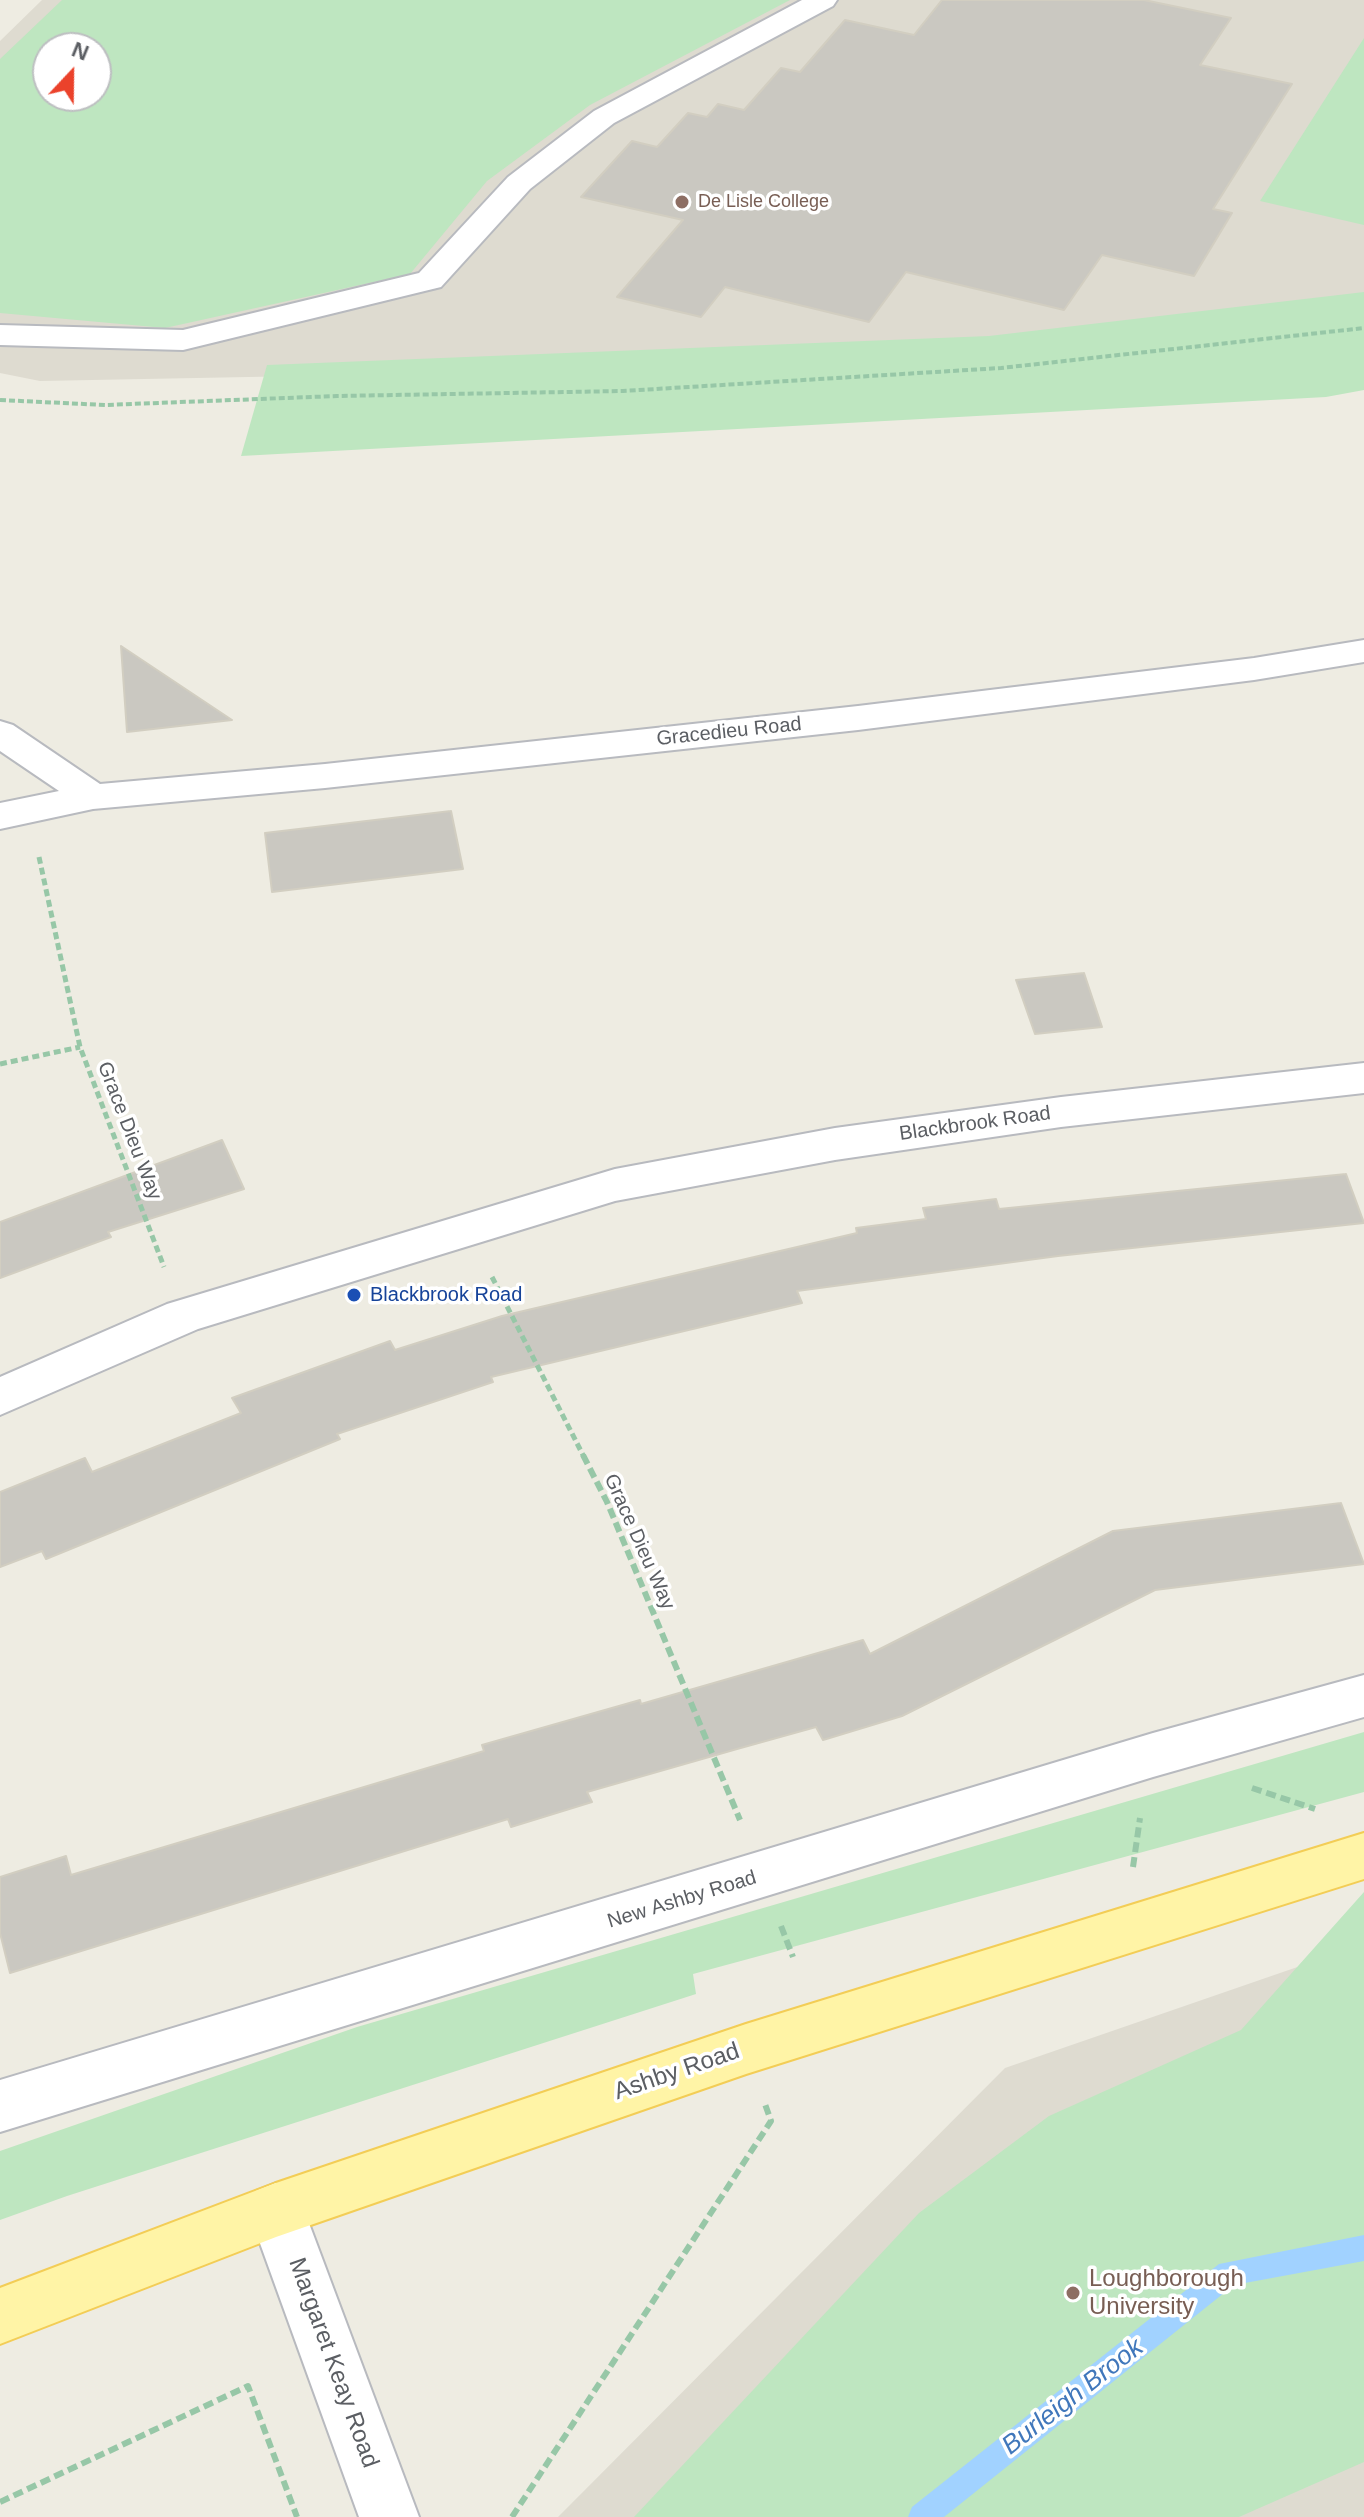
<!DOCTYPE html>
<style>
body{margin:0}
#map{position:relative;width:1364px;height:2517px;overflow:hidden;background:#eeece2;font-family:Arial,sans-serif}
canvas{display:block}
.north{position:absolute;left:32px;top:32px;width:80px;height:80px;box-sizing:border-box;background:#fff;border:2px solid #bdbfc1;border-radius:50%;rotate:22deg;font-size:22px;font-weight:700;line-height:32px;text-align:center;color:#5b5e63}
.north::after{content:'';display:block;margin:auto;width:28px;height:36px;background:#eb422b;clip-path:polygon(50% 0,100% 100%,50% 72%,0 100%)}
</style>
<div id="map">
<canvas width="1364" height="2517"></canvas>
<div class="north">N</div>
</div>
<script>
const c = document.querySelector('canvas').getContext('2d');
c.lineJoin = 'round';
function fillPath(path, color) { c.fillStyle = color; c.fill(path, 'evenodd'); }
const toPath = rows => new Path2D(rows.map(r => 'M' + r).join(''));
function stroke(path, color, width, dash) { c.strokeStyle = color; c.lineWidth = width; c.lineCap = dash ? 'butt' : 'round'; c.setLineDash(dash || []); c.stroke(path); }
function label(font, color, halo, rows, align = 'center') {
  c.font = font + ' Arial,sans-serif'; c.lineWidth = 7; c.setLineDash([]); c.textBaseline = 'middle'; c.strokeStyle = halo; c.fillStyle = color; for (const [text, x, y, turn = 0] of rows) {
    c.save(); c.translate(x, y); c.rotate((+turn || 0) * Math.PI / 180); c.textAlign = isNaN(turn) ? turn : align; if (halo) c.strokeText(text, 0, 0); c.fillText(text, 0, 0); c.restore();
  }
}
fillPath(toPath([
 [42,0,1364,0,1364,307,665,369,40,381,0,373,0,41],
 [48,48,96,48,96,96,48,96],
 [1364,1944,1364,2517,558,2517,1005,2068]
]), '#dedbd0');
fillPath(toPath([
 [62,0,790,0,590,105,487,181,410,274,165,328,0,313,0,59],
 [48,48,96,48,96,96,48,96],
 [1364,38,1364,225,1260,201],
 [1364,292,1364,390,1326,397,241,456,267,365,989,336],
 [1364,1732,1364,1792,693,1974,696,1994,67,2196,0,2220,0,2151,357,2027],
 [1364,1892,1364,2462,1239,2517,634,2517,919,2213,1049,2116,1241,2030]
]), '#bee6c0');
fillPath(toPath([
 [1364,2235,1364,2261,1234,2285,944,2517,908,2517,912,2507,1219,2264,1364,2235]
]), '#a1d2ff');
const building = toPath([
 [942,0,1144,0,1231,18,1200,65,1292,84,1213,209,1232,213,1194,276,1102,255,1064,310,906,272,869,322,725,287,701,317,617,297,683,220,581,197,632,141,657,147,688,113,707,117,718,104,744,110,781,68,800,72,845,20,914,35,942,0],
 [121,646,232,720,127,732,121,646],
 [451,811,463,869,272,892,265,833,451,811],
 [1084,973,1102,1027,1035,1034,1016,980,1084,973],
 [222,1140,244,1189,108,1232,111,1237,0,1278,0,1222,222,1140],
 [1346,1174,1364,1223,1058,1256,797,1291,802,1303,491,1377,493,1382,337,1434,340,1439,46,1559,42,1551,0,1567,0,1492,85,1458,92,1472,241,1413,232,1398,390,1341,395,1350,502,1316,857,1233,856,1228,926,1219,923,1208,996,1199,999,1209,1346,1174],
 [1341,1503,1364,1564,1155,1590,902,1716,823,1740,816,1727,737,1749,587,1792,592,1802,511,1827,508,1819,10,1973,0,1933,0,1877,66,1856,71,1875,484,1751,482,1745,640,1700,641,1704,863,1640,870,1654,1113,1531,1341,1503]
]);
fillPath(building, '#cac8c1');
stroke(building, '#d2cec1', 2);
const minor = toPath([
 [802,0,837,0,833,6,614,123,530,189,441,287,183,350,0,345,0,325,183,330,419,273,508,177,594,111,802,0],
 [1364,640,1364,662,1254,680,858,730,325,788,93,809,0,829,0,803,59,791,0,751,0,721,13,725,100,784,325,764,858,706,1254,658,1364,640],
 [1364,1063,1364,1093,1061,1127,835,1160,615,1201,198,1329,0,1415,0,1377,167,1304,615,1169,835,1128,1061,1097,1364,1063],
 [1364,1675,1364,1717,1153,1777,0,2132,0,2080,1153,1733,1364,1675],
 [276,2183,296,2191,304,2210,419,2517,359,2517,248,2210,256,2191,276,2183]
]);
const major = toPath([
 [1364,1833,1364,1879,746,2074,276,2237,0,2344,0,2288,276,2183,746,2024,1364,1833]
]);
stroke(minor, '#b8babf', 4);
stroke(major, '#f3cd56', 4);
stroke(toPath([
 [0,400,105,405,337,396,623,391,1001,368,1364,328]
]), '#97c7a7', 4, [6, 3]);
stroke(toPath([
 [39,857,80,1047,164,1267],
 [0,1064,80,1047],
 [492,1277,584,1457]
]), '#97c7a7', 5, [7, 4]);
stroke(toPath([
 [583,1455,607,1502,740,1820],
 [1252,1788,1315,1809],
 [1133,1867,1140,1818],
 [781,1926,793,1957],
 [0,2502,248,2386,297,2517],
 [512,2517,771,2121,765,2104]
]), '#97c7a7', 6, [10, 5]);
fillPath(minor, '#fff');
fillPath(major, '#fff4a6');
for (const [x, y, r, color] of [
 [682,202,8,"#8d6e63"],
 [354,1295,8,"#1a4fb4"],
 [1073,2293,8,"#8d6e63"]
]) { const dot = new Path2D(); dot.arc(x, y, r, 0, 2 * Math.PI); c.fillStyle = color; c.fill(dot); stroke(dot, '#fff', 3); }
label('18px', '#785e54', '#fff', [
 ["De Lisle College",698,202]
], 'left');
label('20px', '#5b5e63', '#fff', [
 ["Gracedieu Road",729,732,-6],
 ["Blackbrook Road",975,1124,-8],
 ["Grace Dieu Way",129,1131,69],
 ["Grace Dieu Way",639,1542,66],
 ["New Ashby Road",682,1900,-17]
]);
label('20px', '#164399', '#fff', [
 ["Blackbrook Road",370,1295]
], 'left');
label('24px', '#5b5e63', '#fff', [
 ["Ashby Road",677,2072,-19],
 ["Margaret Keay Road",333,2363,70]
]);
label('24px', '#785e54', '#fff', [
 ["Loughborough",1089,2279],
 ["University",1089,2307]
], 'left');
label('italic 26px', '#4077bb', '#fff', [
 ["Burleigh Brook",1073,2397,-38]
]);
</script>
